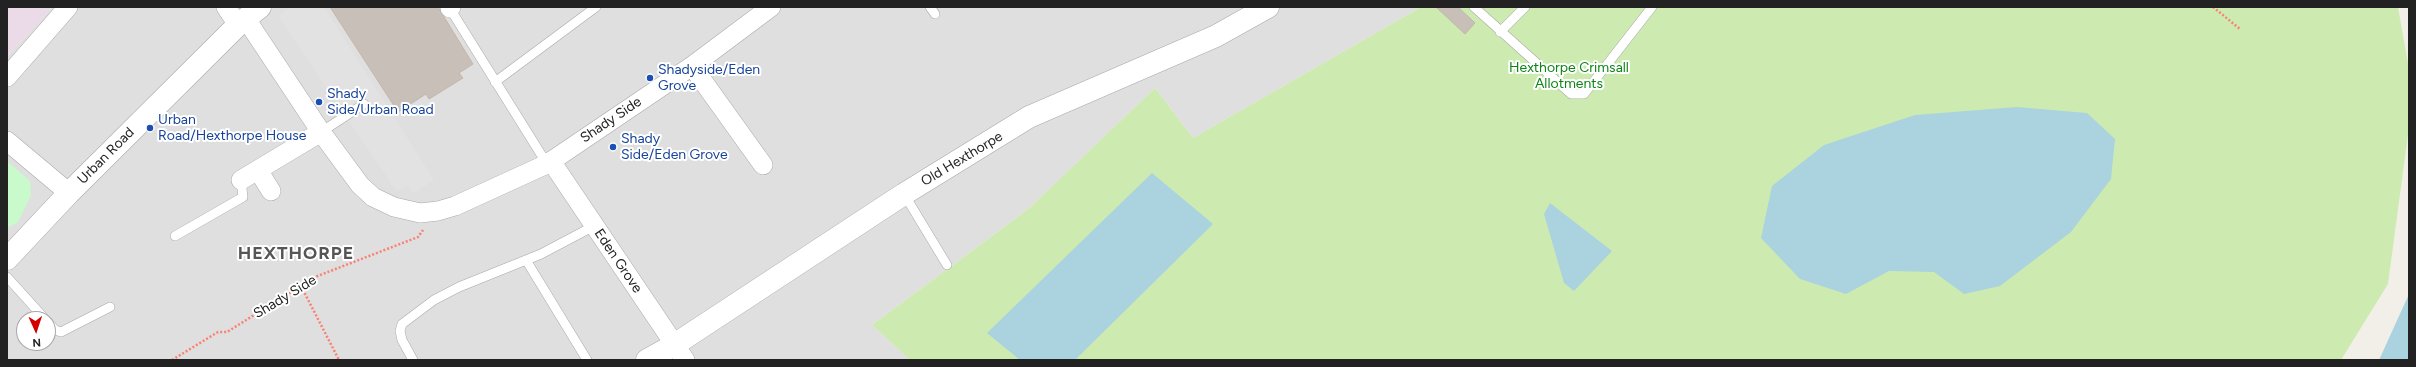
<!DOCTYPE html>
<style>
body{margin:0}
#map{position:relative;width:2416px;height:367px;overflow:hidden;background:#f2efe9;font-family:Figtree,sans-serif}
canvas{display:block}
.frame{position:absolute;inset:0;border:8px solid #222;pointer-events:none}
.north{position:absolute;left:16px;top:311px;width:40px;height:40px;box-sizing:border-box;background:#fff;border:1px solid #a7a7a7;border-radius:50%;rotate:177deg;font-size:11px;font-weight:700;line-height:16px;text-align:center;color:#222}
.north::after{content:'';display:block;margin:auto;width:14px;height:18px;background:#d40000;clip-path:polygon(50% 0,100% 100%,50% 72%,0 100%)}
</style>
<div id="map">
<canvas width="2416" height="367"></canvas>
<div class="frame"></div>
<div class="north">N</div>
</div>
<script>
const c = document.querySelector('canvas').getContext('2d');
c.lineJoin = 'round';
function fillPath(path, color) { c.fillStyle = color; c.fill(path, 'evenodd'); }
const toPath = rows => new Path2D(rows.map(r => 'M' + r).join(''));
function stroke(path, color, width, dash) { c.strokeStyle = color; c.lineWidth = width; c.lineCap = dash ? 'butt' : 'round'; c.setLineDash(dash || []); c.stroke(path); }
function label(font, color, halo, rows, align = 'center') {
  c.font = font + ' Figtree,sans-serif'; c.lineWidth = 4; c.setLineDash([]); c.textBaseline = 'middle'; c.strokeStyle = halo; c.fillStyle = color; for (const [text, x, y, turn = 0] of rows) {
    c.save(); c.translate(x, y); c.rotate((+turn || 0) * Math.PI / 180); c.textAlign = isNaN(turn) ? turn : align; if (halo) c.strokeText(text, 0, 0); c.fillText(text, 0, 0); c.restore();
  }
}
fillPath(toPath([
 [52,7,1421,7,1193,138,1155,88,1027,210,872,325,910,360,7,360,7,57],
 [24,319,48,319,48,343,24,343]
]), '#e0dfdf');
fillPath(toPath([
 [7,7,52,7,7,57]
]), '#ebdbe8');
fillPath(toPath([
 [1421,7,2398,7,2409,69,2409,127,2388,284,2341,360,910,360,872,325,1027,210,1155,88,1193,138]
]), '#cdebb0');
fillPath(toPath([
 [7,161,30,181,31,195,18,222,7,228]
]), '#c8facc');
fillPath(toPath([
 [290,7,324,7,434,180,413,194,407,185,397,192,278,16]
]), '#e2e2e2');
fillPath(toPath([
 [2017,107,2087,113,2115,139,2111,179,2071,232,2000,286,1964,294,1934,272,1889,271,1846,294,1800,279,1761,238,1772,186,1824,145,1915,115],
 [1152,173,1213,224,1075,360,1020,360,987,333],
 [1550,203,1612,251,1574,291,1564,283,1544,214],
 [2409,294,2409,360,2379,360]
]), '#aad3df');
const building = toPath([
 [330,7,438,7,473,64,459,73,463,78,429,99,426,94,398,112,330,7],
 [1436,7,1458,7,1475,23,1465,34,1436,7]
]);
fillPath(building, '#c7bfb8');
stroke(building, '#c4b6ab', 1);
const service = toPath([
 [449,7,547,164],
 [930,7,935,14],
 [1474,7,1571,94,1584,94,1652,7],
 [1500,32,1525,7],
 [495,82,596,7],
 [321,132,364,104],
 [904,194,947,265],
 [175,236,243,197,241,180],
 [526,260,587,360],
 [7,277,45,319],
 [48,322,55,330,61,332,110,307],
 [413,360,402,340,400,331,402,324,434,300,459,287,541,254,594,226]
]);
const minor = toPath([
 [226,7,238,25],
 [450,8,451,7],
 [246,19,321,132,360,185,373,197,394,207,420,213,438,211,455,206,547,164,692,66,771,7],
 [692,66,763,165],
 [7,77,68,7],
 [7,141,69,193],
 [551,161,685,360],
 [258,170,271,191],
 [241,180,321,132]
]);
const tertiary = toPath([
 [7,259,69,193,238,25,260,7],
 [647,360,674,345,904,194,1029,117,1216,36,1268,7]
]);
stroke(service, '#a9a9a9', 10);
stroke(minor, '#a9a9a9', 20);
stroke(tertiary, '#a9a9a9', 23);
stroke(toPath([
 [2213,7,2240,29],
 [301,286,339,360],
 [172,360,218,332,227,332,315,277,418,237,423,230]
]), '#fa8072', 2.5, [2, 2]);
stroke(service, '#fff', 9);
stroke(minor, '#fff', 19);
stroke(tertiary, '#fff', 22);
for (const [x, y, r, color] of [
 [650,78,4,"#1a4fb4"],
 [319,102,4,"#1a4fb4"],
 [150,128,4,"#1a4fb4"],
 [613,147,4,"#1a4fb4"]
]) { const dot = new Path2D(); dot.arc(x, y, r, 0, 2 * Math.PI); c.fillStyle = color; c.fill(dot); stroke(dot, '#fff', 1.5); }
label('14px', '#0c8416', '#fff', [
 ["Hexthorpe Crimsall",1569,68],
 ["Allotments",1569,84]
]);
label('14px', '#164399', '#fff', [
 ["Shadyside/Eden",658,70],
 ["Grove",658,86],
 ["Shady",327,94],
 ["Side/Urban Road",327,110],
 ["Urban",158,120],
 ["Road/Hexthorpe House",158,136],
 ["Shady",621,139],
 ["Side/Eden Grove",621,155]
], 'left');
label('14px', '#222', '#fff', [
 ["Shady Side",611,120,-34],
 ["Urban Road",106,156,-45],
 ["Old Hexthorpe",962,159,-31],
 ["Eden Grove",618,261,56],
 ["Shady Side",285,297,-31]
]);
c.letterSpacing = '1px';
label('bold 18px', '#555', '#fff', [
 ["HEXTHORPE",296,254]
]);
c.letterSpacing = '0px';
</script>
